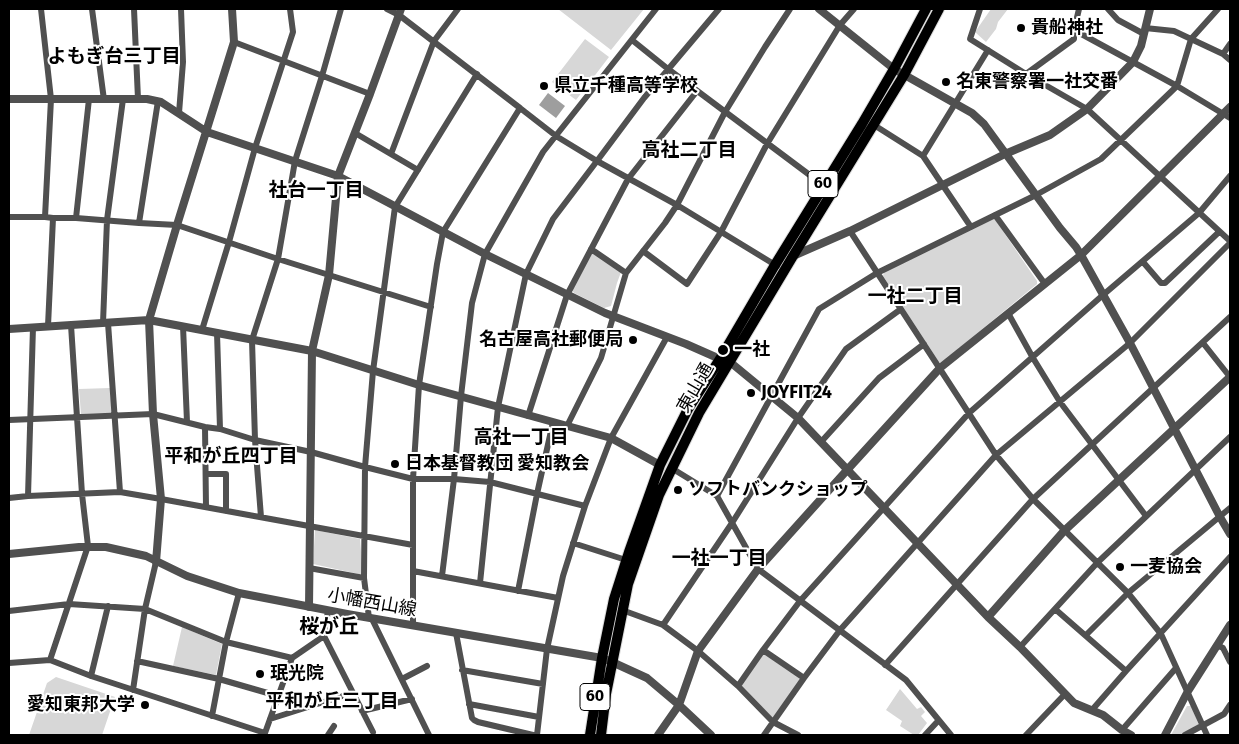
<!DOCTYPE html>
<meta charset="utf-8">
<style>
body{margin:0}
#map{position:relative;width:1239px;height:744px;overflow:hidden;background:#fff;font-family:"Fira Sans",sans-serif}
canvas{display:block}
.frame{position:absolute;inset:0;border:10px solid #000;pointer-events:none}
</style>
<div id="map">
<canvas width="1239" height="744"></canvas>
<div class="frame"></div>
</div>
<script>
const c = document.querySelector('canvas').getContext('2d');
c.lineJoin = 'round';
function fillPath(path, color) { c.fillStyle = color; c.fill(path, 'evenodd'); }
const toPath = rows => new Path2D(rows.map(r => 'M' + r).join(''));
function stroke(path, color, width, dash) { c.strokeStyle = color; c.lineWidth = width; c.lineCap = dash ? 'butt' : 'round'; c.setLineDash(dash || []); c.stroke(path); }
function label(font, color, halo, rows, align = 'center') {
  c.font = font + ' "Fira Sans","Noto Sans JP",sans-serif'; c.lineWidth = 4; c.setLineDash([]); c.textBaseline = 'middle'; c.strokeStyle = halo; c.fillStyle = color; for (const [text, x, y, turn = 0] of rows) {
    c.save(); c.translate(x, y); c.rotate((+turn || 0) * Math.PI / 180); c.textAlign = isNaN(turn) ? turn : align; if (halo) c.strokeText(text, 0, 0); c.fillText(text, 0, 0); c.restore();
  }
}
fillPath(toPath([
 [558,9,644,9,611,50],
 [991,9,1008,9,998,22,996,29,986,42,975,32],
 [585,39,609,57,576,100,552,82],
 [994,218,1037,281,1037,284,941,363,939,362,883,276,884,272],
 [591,252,621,272,617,283,611,306,604,308,574,293,572,290],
 [110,388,112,413,81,414,79,389],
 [315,530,360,539,363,575,313,564],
 [182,627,222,644,216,675,173,666],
 [762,654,765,654,800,677,800,681,773,718,740,686],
 [56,677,115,697,102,735,29,735,47,683],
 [900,689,917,709,921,707,925,712,921,716,927,723,918,735,914,735,900,726,902,721,886,710],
 [1187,706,1191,706,1199,725,1186,735,1171,735]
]), '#d7d7d7');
fillPath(toPath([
 [548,93,565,106,556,118,539,105]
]), '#9e9e9e');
const primary = toPath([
 [590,735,602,658,614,599,629,552,660,465,688,409,720,359,775,265,862,124,894,69,926,9],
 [601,735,606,694,628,584,659,495,699,413,793,256,904,75,939,9]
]);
stroke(primary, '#dbdbdb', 12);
stroke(toPath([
 [41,9,51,99,45,217],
 [92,9,104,100],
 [134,9,138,99],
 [387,9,399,15,520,108],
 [980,9,970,39,1026,74,1087,109,1230,241],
 [1108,9,1118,20,1144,34],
 [1145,28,1174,31,1223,54,1230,60],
 [1074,30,1177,86,1230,118],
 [632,40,668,69,823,185],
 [234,42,370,94],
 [1223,54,1230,44],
 [1026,74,1074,39,1074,30,1079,9],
 [179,113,183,62,181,9],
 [874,125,923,156,971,227],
 [355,133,418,170],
 [391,154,434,41,458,9],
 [923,156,988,50],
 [995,215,1045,284],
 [9,217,45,217,53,218,76,218,139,223,177,225,278,259,431,307],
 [76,218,89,99],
 [139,223,158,101],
 [850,231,996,455,1033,499,1128,593,1161,634,1207,735],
 [591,249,626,273],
 [643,251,687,284,721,232,767,144,840,25,854,9],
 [1143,262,1161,283,1165,283,1219,232],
 [1008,313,1033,358,1060,402,1146,516],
 [103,323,107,220,123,99],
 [108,323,120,492],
 [48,326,53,218],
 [183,326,187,422],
 [202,330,229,242,255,148,293,32,290,9],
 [217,333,220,429],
 [1203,343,1230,377],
 [528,416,567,295,628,179,697,91],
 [9,420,153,414,205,427,220,429,255,440,311,452,365,467,413,479,454,479,490,482,585,506],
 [567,426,601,358,626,273,665,223,677,205,725,112,765,47,790,9],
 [205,427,206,507],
 [821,442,879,378,924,344],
 [673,469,717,496],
 [206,474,226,474,226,511],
 [28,496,33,327],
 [9,498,28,496,120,492,161,499,413,545],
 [261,517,255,440,252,340,278,259,295,161,322,76,341,9],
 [573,543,626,560],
 [309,568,364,578],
 [413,571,558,598],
 [442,576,454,479,461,396,472,303,485,254,543,152,656,9],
 [480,583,498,407,526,274,553,219,597,161,644,98,719,9],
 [518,591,537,494,553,422],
 [1055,609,1126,671],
 [622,610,663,625,698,651,738,686,773,722,798,735],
 [9,611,69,604,145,609,226,642,292,658,324,636,328,611],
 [369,618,364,578,365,467,373,371,395,207,477,74],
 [372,619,429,735],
 [663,625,732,523,798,418,846,349,901,309],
 [413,626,413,479,419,385,437,264,443,232,520,108,556,136,597,161,677,205,777,266],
 [456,633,472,718,474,720,478,722,533,735],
 [1086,635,1128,593,1230,508],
 [324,636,373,732],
 [1217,645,1223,648,1230,662],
 [1020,647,1098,562,1230,437],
 [763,650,804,678],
 [50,660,88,546,82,494,71,325],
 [137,661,219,679,278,696],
 [9,663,50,660,91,676,265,733,292,658],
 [885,665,1033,499,1230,317],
 [462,670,543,684],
 [91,676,108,606],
 [402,679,427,666],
 [738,686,763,650,800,601,969,413,1103,295,1199,213,1230,176],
 [133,690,145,609,156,562],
 [469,704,539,717],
 [1092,710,1126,671,1230,557],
 [362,711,412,699],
 [212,716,226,642,239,593],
 [270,719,352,693],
 [1122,730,1176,668],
 [328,735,334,726],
 [537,735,547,649,563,576,585,506,611,438,667,337],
 [764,735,804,678,840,630,996,455,1130,343,1230,243],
 [925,735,938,721],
 [951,735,906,680,758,569,717,496,819,309,877,273,1036,195,1101,159,1177,86,1191,39,1218,9],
 [1026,735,1065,694],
 [1185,735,1224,714,1230,705]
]), '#505050', 6);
stroke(toPath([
 [819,9,894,69,972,113,984,124,1060,228,1076,247,1081,255,1130,343,1220,517,1230,534],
 [9,99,147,99,161,102,207,132,338,176,485,254,605,313,686,344,720,359,730,362,798,418,988,617,1020,647,1074,703,1103,715,1122,730,1131,735],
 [793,256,850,231,1005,154,1050,135,1087,109,1133,62,1141,46,1150,9],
 [9,329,149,320,312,351,419,385,611,438,660,465],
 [9,554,79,547,106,547,146,556,187,576,239,593,347,614,602,658,612,662,647,678,679,705,711,735],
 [156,562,161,499,153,414,149,320,177,225,234,42,232,9],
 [309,607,312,351,329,275,338,176,370,94,401,9],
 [988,617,1064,531,1230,377],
 [658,735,679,705,698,651,758,569,848,469,940,368,1081,255,1230,107],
 [1165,735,1188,691,1230,625]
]), '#505050', 8);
stroke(primary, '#000', 10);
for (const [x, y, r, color] of [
 [1021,28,5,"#000"],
 [946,82,5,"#000"],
 [544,86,5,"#000"],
 [633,340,5,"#000"],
 [723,350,6,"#000"],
 [751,393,5,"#000"],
 [395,464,5,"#000"],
 [678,490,5,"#000"],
 [1120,567,5,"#000"],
 [260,674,5,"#000"],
 [145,705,5,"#000"]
]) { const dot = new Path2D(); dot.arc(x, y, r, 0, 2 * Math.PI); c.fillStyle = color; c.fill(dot); stroke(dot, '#fff', 2); }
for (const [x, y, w] of [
 [823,184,30],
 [595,697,30]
]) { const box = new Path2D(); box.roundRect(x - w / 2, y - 13.5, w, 27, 4); c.fillStyle = '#fff'; c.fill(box); stroke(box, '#000', 1); }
label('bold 16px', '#000', null, [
 ["60",823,184],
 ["60",595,697]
]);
label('bold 18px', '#000', '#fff', [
 ["貴船神社",1031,28],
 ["名東警察署一社交番",956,82],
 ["県立千種高等学校",554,86],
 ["名古屋高社郵便局",623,340,"right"],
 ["一社",734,350],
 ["JOYFIT24",761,393],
 ["日本基督教団 愛知教会",405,464],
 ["ソフトバンクショップ",688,490],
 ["一麦協会",1130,567],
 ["珉光院",270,674],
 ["愛知東邦大学",135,705,"right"]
], 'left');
label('18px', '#000', '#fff', [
 ["東山通",696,388,-60],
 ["小幡西山線",372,603,10]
]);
label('bold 19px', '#000', '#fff', [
 ["よもぎ台三丁目",114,57],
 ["高社二丁目",689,151],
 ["社台一丁目",316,191],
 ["一社二丁目",915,297],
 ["高社一丁目",521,438],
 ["平和が丘四丁目",231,457],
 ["一社一丁目",719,559],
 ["平和が丘三丁目",332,702]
]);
label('bold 20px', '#000', '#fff', [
 ["桜が丘",329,627]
]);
</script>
